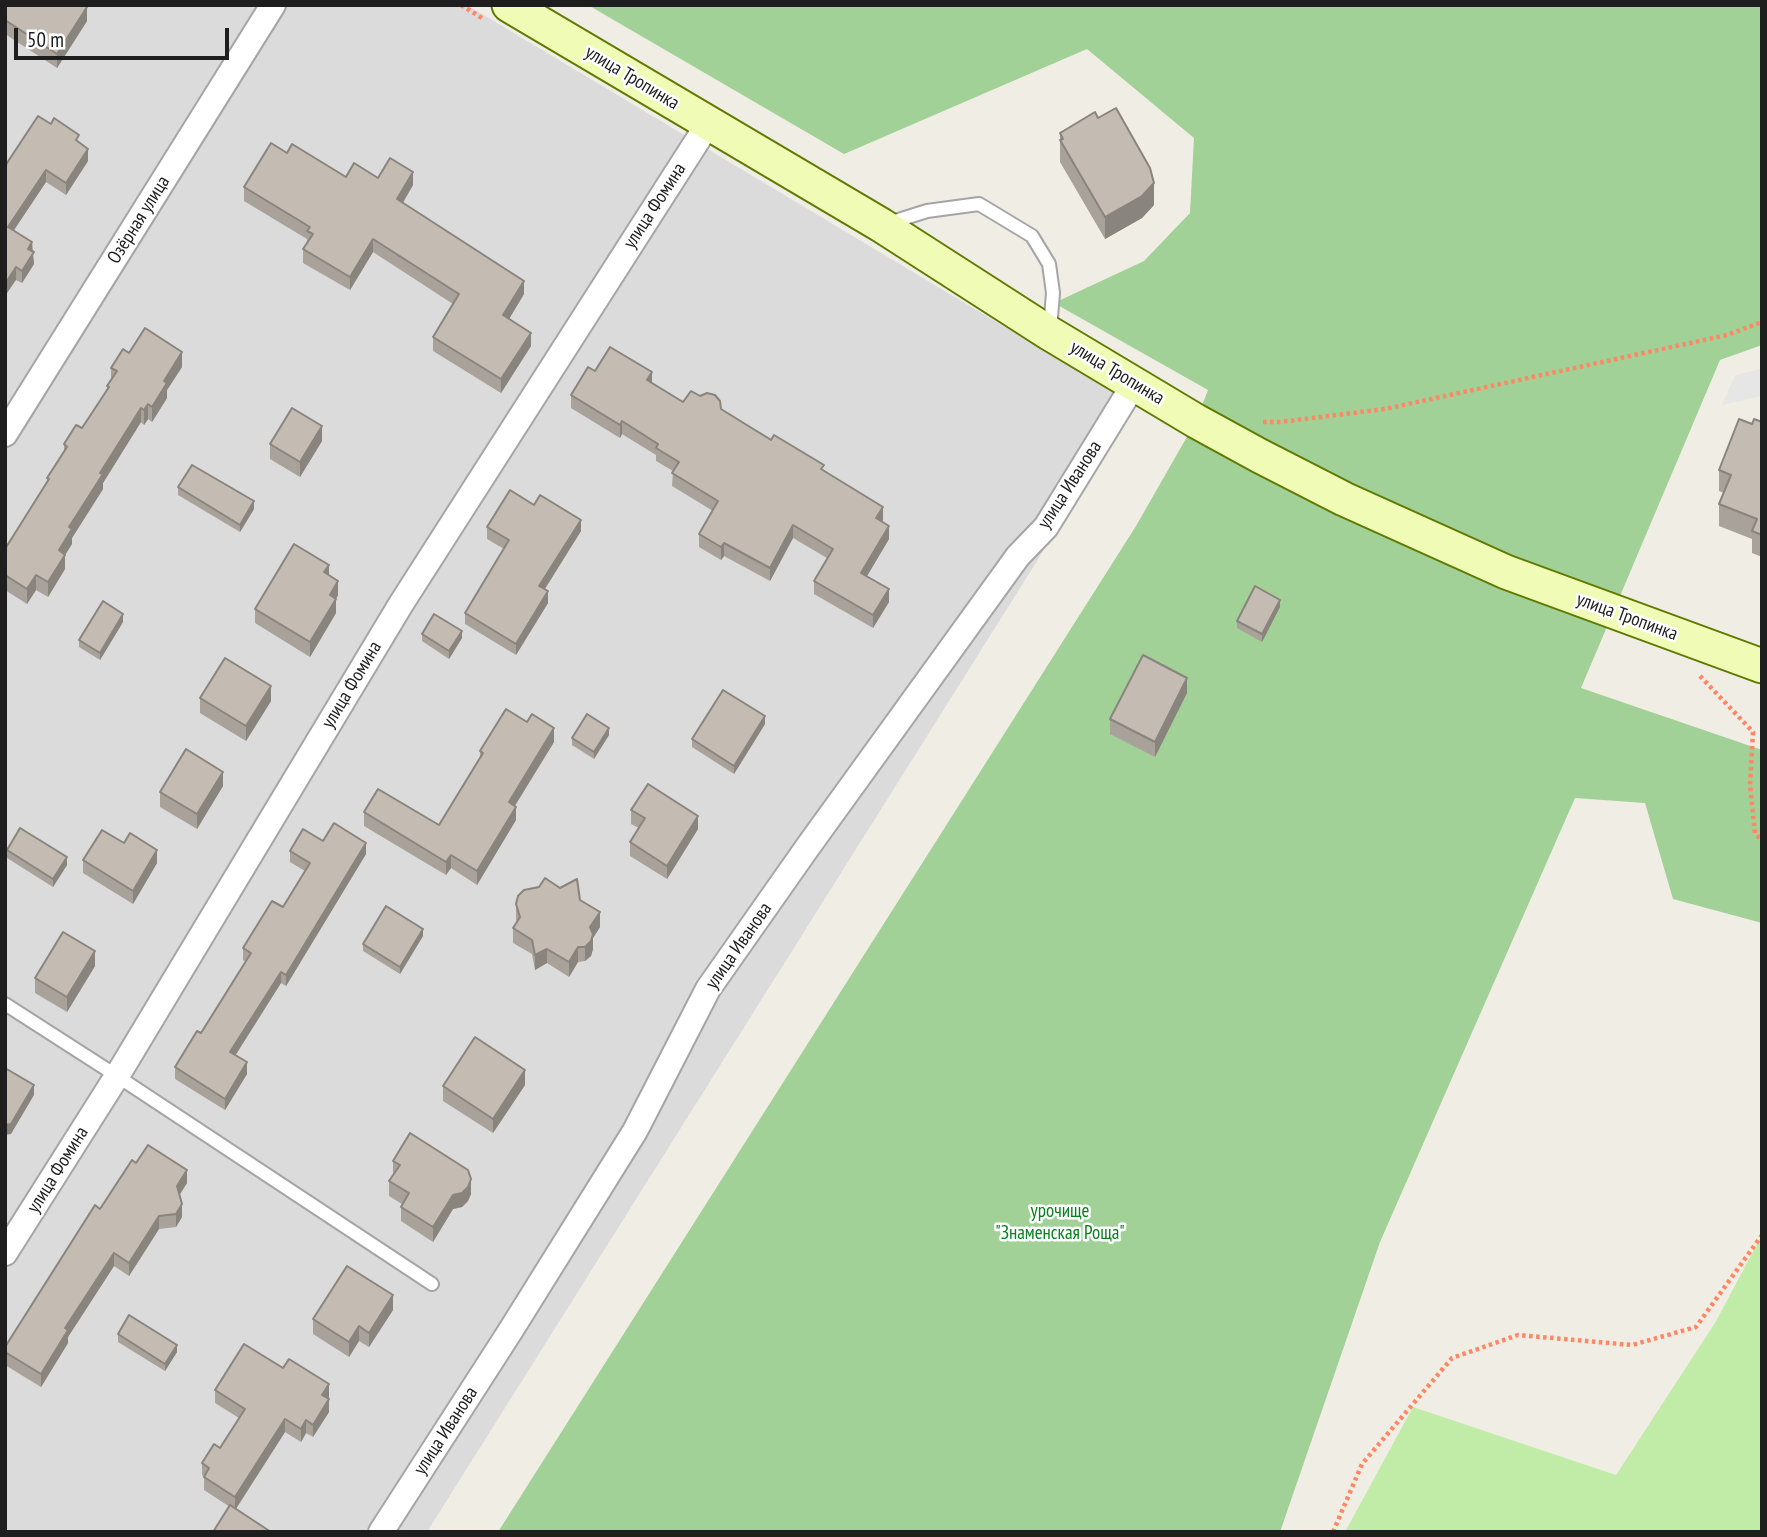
<!DOCTYPE html>
<meta charset="utf-8">
<style>
body{margin:0}
#map{position:relative;width:1767px;height:1537px;overflow:hidden;background:#f0ede4;font-family:"PT Sans Narrow",sans-serif}
canvas{display:block}
.frame{position:absolute;inset:0;border:7px solid #1e1e1e;pointer-events:none}
.scale{position:absolute;left:14px;top:28px;width:215px;height:32px;box-sizing:border-box;border:4px solid #1e1e1e;border-top:0;padding-left:9px;font-size:21px;line-height:24px;white-space:nowrap;color:#1e1e1e;-webkit-text-stroke:5px #fff;paint-order:stroke}
</style>
<div id="map">
<canvas width="1767" height="1537"></canvas>
<div class="frame"></div>
<div class="scale">50 m</div>
</div>
<script>
const c = document.querySelector('canvas').getContext('2d');
c.lineJoin = 'round';
function fillPath(path, color) { c.fillStyle = color; c.fill(path, 'evenodd'); }
const toPath = rows => new Path2D(rows.map(r => 'M' + r).join(''));
function stroke(path, color, width, dash) { c.strokeStyle = color; c.lineWidth = width; c.lineCap = dash ? 'butt' : 'round'; c.setLineDash(dash || []); c.stroke(path); }
function label(font, color, halo, rows, align = 'center') {
  c.font = font + ' "PT Sans Narrow",sans-serif'; c.lineWidth = 5; c.setLineDash([]); c.textBaseline = 'middle'; c.strokeStyle = halo; c.fillStyle = color; for (const [text, x, y, turn = 0] of rows) {
    c.save(); c.translate(x, y); c.rotate((+turn || 0) * Math.PI / 180); c.textAlign = isNaN(turn) ? turn : align; if (halo) c.strokeText(text, 0, 0); c.fillText(text, 0, 0); c.restore();
  }
}
fillPath(toPath([
 [5,5,467,5,1135,405,427,1532,5,1532]
]), '#dcdbdb');
fillPath(toPath([
 [1762,1235,1762,1532,1345,1532,1413,1407,1616,1475,1715,1323]
]), '#c1eca7');
fillPath(toPath([
 [588,5,1762,5,1762,345,1720,360,1581,688,1762,750,1762,923,1673,899,1645,803,1575,798,1380,1242,1280,1532,498,1532,1136,526,1196,421,1208,390,1054,303,1144,261,1190,213,1194,138,1087,49,844,154]
]), '#a1d197');
fillPath(toPath([
 [1762,369,1762,396,1722,405,1735,375]
]), '#e6e6e6');
const lane = toPath([
 [886,224,927,211,979,204,1032,236,1049,264,1053,293,1050,329],
 [5,1004,117,1076,432,1284]
]);
const street = toPath([
 [5,434,273,5],
 [5,1253,117,1076,401,604,708,124],
 [381,1532,511,1330,635,1131,708,989,807,848,1018,556,1046,527,1134,384]
]);
const secondary = toPath([
 [509,5,881,225,1049,333,1196,421,1260,456,1344,499,1506,572,1762,666]
]);
stroke(lane, '#a5a5a5', 16);
stroke(street, '#a5a5a5', 28);
stroke(secondary, '#5f7a00', 37);
stroke(toPath([
 [461,5,482,18],
 [1263,422,1280,422,1385,409,1727,335,1762,322],
 [1700,676,1753,732,1750,785,1755,834,1762,840],
 [1333,1532,1362,1464,1452,1358,1518,1335,1632,1345,1696,1327,1762,1235]
]), '#ff8765', 4.5, [3.5, 3.5]);
stroke(lane, '#fff', 12);
stroke(street, '#fff', 24);
stroke(secondary, '#f0fcb5', 33);
fillPath(toPath([
 [5,5,87,21,57,68,5,34],
 [1060,133,1154,205,1142,218,1105,239,1060,162],
 [79,143,88,161,66,195,46,182,14,230,32,251,34,264,22,283,16,280,5,166],
 [287,153,346,177,378,178,413,185,403,203,524,294,509,319,531,346,501,393,433,351,433,337,453,304,373,252,350,290,303,263,303,249,307,243,307,239,244,201,244,187],
 [129,353,182,367,167,390,167,398,152,422,148,419,144,425,141,422,103,483,103,489,72,538,72,544,65,555,65,569,48,597,36,590,27,604,5,590,5,549,47,482,47,478,64,451,64,444,82,428,107,389,107,386,111,380,111,368],
 [595,371,652,383,683,402,721,409,824,470,883,520,882,522,889,539,867,576,889,602,873,628,814,594,814,581,827,558,793,538,770,581,724,556,721,560,699,547,699,534,713,511,672,486,673,471,656,461,656,455,622,434,620,438,571,408,571,395],
 [1762,422,1762,557,1752,553,1752,539,1719,526,1719,504,1724,493,1719,491,1719,470,1752,424],
 [322,441,300,477,270,459,270,444],
 [178,487,254,509,240,532,178,495],
 [534,505,581,531,545,589,548,603,516,655,465,624,465,613,504,549,487,539,487,527],
 [329,575,338,595,336,599,336,613,310,657,255,623,255,609],
 [1280,607,1262,642,1237,628,1237,621],
 [123,622,100,660,79,647,79,640],
 [422,634,462,638,449,659,422,641],
 [1187,693,1155,757,1110,734,1110,719],
 [200,698,271,701,246,741,200,713],
 [765,724,734,774,692,747,692,739],
 [609,735,594,759,572,745,572,738],
 [554,742,515,806,516,820,477,885,451,868,446,875,364,826,364,812,439,825,480,758,480,751],
 [223,786,197,829,160,807,160,792],
 [631,810,698,829,667,879,630,856,630,842,639,828,631,824],
 [323,841,366,854,286,986,281,983,235,1055,247,1074,225,1110,175,1079,175,1067,201,1033,246,962,243,960,243,948,283,907,305,871,290,862,290,851],
 [7,850,67,865,53,887,7,858],
 [83,860,157,863,133,904,83,873],
 [580,900,600,927,593,938,593,949,591,956,585,961,578,962,569,977,547,963,535,970,532,954,513,943,513,928,517,923,516,919,516,904],
 [423,936,400,974,363,951,363,944],
 [95,966,67,1012,35,993,35,978],
 [525,1085,493,1133,443,1101,443,1086],
 [393,1161,471,1194,468,1201,462,1207,453,1209,433,1242,401,1221,401,1207,402,1204,389,1196,389,1181,393,1175],
 [136,1163,187,1183,179,1195,182,1217,176,1227,159,1229,129,1276,114,1266,68,1337,68,1343,41,1387,5,1365,5,1347,100,1209],
 [393,1310,369,1347,359,1341,349,1357,313,1334,313,1319],
 [118,1334,177,1352,165,1371,118,1342],
 [215,1390,329,1397,328,1399,329,1412,313,1437,306,1433,301,1442,285,1432,236,1509,268,1532,204,1490,204,1477,202,1475,202,1463,220,1448,239,1418,215,1403]
]), '#a9a29a');
fillPath(toPath([
 [87,7,87,21,57,68,57,54],
 [88,149,88,161,66,195,66,183],
 [46,170,46,182,8,239,8,227],
 [413,172,413,185,397,212,397,199],
 [1154,183,1154,205,1142,218,1105,239,1105,217],
 [373,239,373,252,350,290,350,277],
 [32,242,34,264,22,283,22,271,28,249],
 [16,267,16,280,5,296,5,284],
 [524,281,524,294,503,329,503,315],
 [531,333,531,346,501,393,501,379],
 [182,352,182,367,167,390,167,398,152,422,152,407,164,381],
 [652,372,652,386,647,380],
 [148,404,148,419,144,425,144,410],
 [141,408,141,422,103,483,103,489,72,538,72,544,65,555,65,569,48,597,48,582,59,550,69,527,100,473],
 [622,421,622,434,620,438,620,425],
 [322,426,322,441,300,477,300,462],
 [254,501,254,509,240,532,240,525],
 [883,507,883,520,876,531,876,518],
 [581,520,581,531,539,598,539,586],
 [793,525,793,538,770,581,770,568],
 [889,526,889,539,861,586,861,573],
 [724,543,724,556,721,560,721,547],
 [329,565,329,579,324,572],
 [36,575,36,590,27,604,27,589],
 [338,581,338,595,332,606,336,599,336,613,310,657,310,642,330,595],
 [889,589,889,602,873,628,873,615],
 [548,591,548,603,516,655,516,644],
 [1280,600,1280,607,1262,642,1262,634],
 [123,614,123,622,100,660,100,653],
 [462,631,462,638,449,659,449,651],
 [1187,678,1187,693,1155,757,1155,742],
 [271,686,271,701,246,741,246,726],
 [765,716,765,724,734,774,734,766],
 [554,728,554,742,509,815,509,802],
 [609,728,609,735,594,759,594,752],
 [223,772,223,786,197,829,197,814],
 [516,807,516,820,477,885,477,871],
 [698,816,698,829,667,879,667,866],
 [366,843,366,854,286,986,286,975],
 [157,850,157,863,133,904,133,891],
 [451,855,451,868,446,875,446,862],
 [67,857,67,865,53,887,53,879],
 [600,912,600,927,593,938,593,949,591,956,585,961,585,947,590,927],
 [423,929,423,936,400,974,400,967],
 [578,947,578,962,569,977,569,962],
 [547,949,547,963,535,970,535,955],
 [95,951,95,966,67,1012,67,997],
 [281,972,281,983,230,1064,230,1052],
 [247,1062,247,1074,225,1110,225,1099],
 [525,1070,525,1085,493,1133,493,1119],
 [34,1085,34,1095,11,1134,5,1135,5,1125],
 [187,1170,187,1183,177,1199,177,1186],
 [471,1179,471,1194,468,1201,462,1207,453,1209,433,1242,433,1227,453,1195],
 [182,1204,182,1217,176,1227,176,1214],
 [159,1216,159,1229,129,1276,129,1263],
 [114,1253,114,1266,68,1337,68,1343,41,1387,41,1374,65,1328],
 [393,1295,393,1310,369,1347,369,1333],
 [359,1326,359,1341,349,1357,349,1342],
 [177,1345,177,1352,165,1371,165,1364],
 [329,1384,329,1397,322,1408,322,1395],
 [329,1399,329,1412,313,1437,313,1425],
 [285,1419,285,1432,235,1510,235,1497],
 [306,1420,306,1433,301,1442,301,1429]
]), '#89847d');
const building = toPath([
 [5,5,84,5,87,7,57,54,5,20,5,5],
 [1116,108,1150,168,1154,183,1142,196,1105,217,1060,140,1063,139,1060,133,1095,112,1098,118,1116,108],
 [38,116,51,124,54,118,79,135,76,140,88,149,66,183,46,170,8,227,32,242,28,249,34,252,22,271,16,267,5,284,5,166,38,116],
 [271,143,287,153,292,144,346,177,354,163,378,178,390,158,413,172,397,199,524,281,503,315,531,333,501,379,433,337,459,294,373,239,350,277,303,249,313,234,307,231,310,227,244,187,271,143],
 [145,328,182,352,164,381,167,383,152,407,148,404,144,410,141,408,100,473,103,474,69,527,72,529,59,550,65,555,48,582,36,575,27,589,5,575,5,549,49,479,47,478,67,447,64,444,76,425,82,428,109,387,107,386,117,371,111,368,123,349,129,353,145,328],
 [610,347,652,372,647,380,683,402,691,391,700,396,707,393,715,395,720,401,721,409,771,440,774,435,824,465,821,469,883,507,876,518,889,526,861,573,889,589,873,615,814,581,833,549,793,525,770,568,724,543,721,547,699,534,718,501,672,473,679,462,656,448,658,444,622,421,620,425,571,395,588,367,595,371,610,347],
 [292,408,322,426,300,462,270,444,292,408],
 [1739,419,1752,424,1754,419,1762,422,1762,535,1752,531,1757,519,1719,504,1731,475,1719,470,1739,419],
 [192,465,254,501,240,525,178,487,192,465],
 [510,490,534,505,540,495,581,520,539,586,548,591,516,644,465,613,509,540,487,527,510,490],
 [294,544,329,565,324,572,338,581,330,595,336,599,310,642,255,609,294,544],
 [1255,586,1280,600,1262,634,1237,621,1255,586],
 [103,601,123,614,100,653,79,640,103,601],
 [434,614,462,631,449,651,422,634,434,614],
 [1143,655,1187,678,1155,742,1110,719,1143,655],
 [225,658,271,686,246,726,200,698,225,658],
 [723,690,765,716,734,766,692,739,723,690],
 [506,709,527,722,532,714,554,728,509,802,516,807,477,871,451,855,446,862,364,812,378,789,439,825,483,753,480,751,506,709],
 [587,714,609,728,594,752,572,738,587,714],
 [186,749,223,772,197,814,160,792,186,749],
 [648,784,698,816,667,866,630,842,645,818,631,810,648,784],
 [334,823,366,843,286,975,281,972,230,1052,247,1062,225,1099,175,1067,197,1031,201,1033,251,953,243,948,272,901,283,907,310,863,290,851,303,829,323,841,334,823],
 [20,828,67,857,53,879,7,850,20,828],
 [102,830,124,843,130,833,157,850,133,891,83,860,102,830],
 [545,878,560,888,577,879,580,900,600,912,590,927,593,934,591,941,585,947,578,947,569,962,547,949,535,955,532,940,513,928,520,917,516,904,518,896,524,890,539,887,545,878],
 [386,906,423,929,400,967,363,944,386,906],
 [63,932,95,951,67,997,35,978,63,932],
 [475,1037,525,1070,493,1119,443,1086,475,1037],
 [5,1068,34,1085,11,1124,5,1125,5,1068],
 [410,1133,468,1170,471,1179,468,1187,462,1193,453,1195,433,1227,401,1207,409,1193,389,1181,400,1165,393,1161,410,1133],
 [148,1145,187,1170,177,1186,182,1204,176,1214,159,1216,129,1263,114,1253,65,1328,68,1330,41,1374,5,1352,5,1347,95,1205,100,1209,132,1160,136,1163,148,1145],
 [347,1266,393,1295,369,1333,359,1326,349,1342,313,1319,347,1266],
 [129,1315,177,1345,165,1364,118,1334,129,1315],
 [244,1344,283,1368,289,1359,329,1384,322,1395,329,1399,313,1425,306,1420,301,1429,285,1419,235,1497,204,1477,209,1468,202,1463,214,1444,220,1448,245,1409,215,1390,244,1344],
 [230,1505,268,1530,267,1532,213,1532,230,1505]
]);
fillPath(building, '#c4bcb3');
stroke(building, '#89847d', 2);
label('19px', '#1e1e1e', '#fff', [
 ["улица Тропинка",632,78,31],
 ["улица Фомина",655,206,-57],
 ["Озёрная улица",139,220,-58],
 ["улица Тропинка",1117,373,31],
 ["улица Иванова",1070,485,-57],
 ["улица Тропинка",1627,617,20],
 ["улица Фомина",352,685,-59],
 ["улица Иванова",739,946,-55],
 ["улица Фомина",58,1170,-58],
 ["улица Иванова",446,1431,-57]
]);
label('19px', '#07811f', '#fff', [
 ["урочище",1060,1212],
 ["\"Знаменская Роща\"",1060,1234]
]);
</script>
